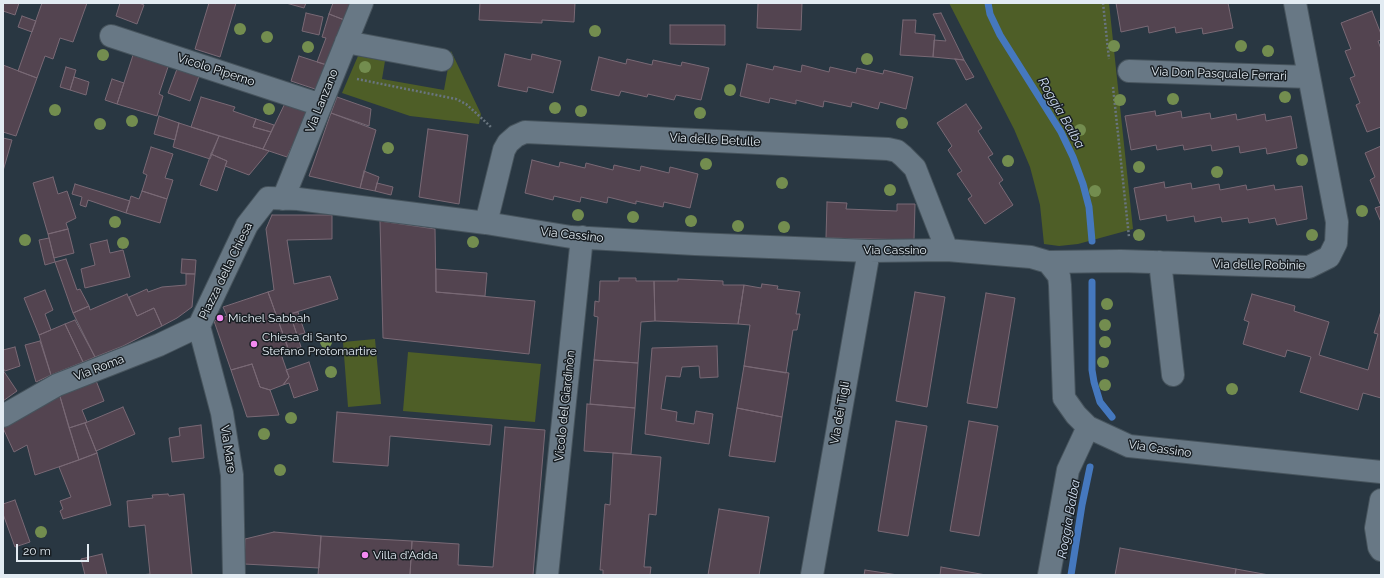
<!DOCTYPE html>
<meta charset="utf-8">
<style>
body{margin:0}
#map{position:relative;width:1384px;height:578px;overflow:hidden;background:#293742;font-family:Raleway,sans-serif}
canvas{display:block}
.frame{position:absolute;inset:0;border:4px solid #e2ebf2;pointer-events:none}
.scale{position:absolute;left:16px;top:544px;width:73px;height:18px;box-sizing:border-box;border:2px solid #e2ebf2;border-top:0;padding-left:5px;font-size:12px;line-height:14px;white-space:nowrap;color:#e2ebf2;-webkit-text-stroke:3px #181e23;paint-order:stroke}
</style>
<div id="map">
<canvas width="1384" height="578"></canvas>
<div class="frame"></div>
<div class="scale">20 m</div>
</div>
<script>
const c = document.querySelector('canvas').getContext('2d');
c.lineJoin = 'round';
function fillPath(path, color) { c.fillStyle = color; c.fill(path, 'evenodd'); }
const toPath = rows => new Path2D(rows.map(r => 'M' + r).join(''));
function stroke(path, color, width, dash) { c.strokeStyle = color; c.lineWidth = width; c.lineCap = dash ? 'butt' : 'round'; c.setLineDash(dash || []); c.stroke(path); }
function label(font, color, halo, rows, align = 'center') {
  c.font = font + ' Raleway,sans-serif'; c.lineWidth = 3; c.setLineDash([]); c.textBaseline = 'middle'; c.strokeStyle = halo; c.fillStyle = color; for (const [text, x, y, turn = 0] of rows) {
    c.save(); c.translate(x, y); c.rotate((+turn || 0) * Math.PI / 180); c.textAlign = isNaN(turn) ? turn : align; if (halo) c.strokeText(text, 0, 0); c.fillText(text, 0, 0); c.restore();
  }
}
fillPath(toPath([
 [949,3,1109,3,1133,229,1078,244,1059,246,1044,244,1040,205,1030,167,1014,129],
 [451,51,481,114,479,124,410,116,342,93,358,56,385,61,382,79,444,90],
 [375,339,381,404,348,407,343,342],
 [408,352,541,364,535,422,403,411]
]), '#4e5e27');
stroke(toPath([
 [988,3,990,14,1000,35,1061,132,1073,157,1083,184,1089,207,1092,241],
 [1092,282,1092,370,1094,382,1100,402,1112,417],
 [1071,575,1082,505,1090,467]
]), '#4578be', 7);
const building = toPath([
 [3,3,19,3,15,15,3,11,3,3],
 [42,3,87,3,73,42,60,38,53,59,45,56,37,78,18,71,42,3],
 [120,3,139,3,144,5,137,24,116,16,120,3],
 [209,3,236,3,220,57,195,49,209,3],
 [286,3,306,3,304,8,286,3],
 [333,3,354,3,347,21,329,14,333,3],
 [480,3,575,3,574,22,542,20,542,23,479,20,480,3],
 [758,3,802,3,801,30,757,28,758,3],
 [1116,3,1228,3,1233,28,1203,34,1202,28,1176,33,1175,27,1149,33,1148,26,1121,32,1116,3],
 [1372,11,1381,34,1381,40,1378,41,1381,49,1381,127,1367,132,1356,105,1360,103,1350,78,1355,76,1345,51,1351,49,1341,23,1372,11],
 [306,13,323,17,319,35,302,31,306,13],
 [941,13,964,60,933,57,934,40,946,41,933,14,941,13],
 [329,14,347,21,330,66,317,62,326,38,322,37,329,14],
 [22,16,36,21,32,32,18,27,22,16],
 [903,20,916,20,915,33,935,35,933,57,900,55,903,20],
 [670,25,725,25,725,45,670,44,670,25],
 [136,46,171,58,159,94,163,96,157,116,117,104,136,46],
 [505,54,531,60,532,54,561,61,553,93,528,87,527,92,498,86,505,54],
 [299,56,330,66,321,91,291,81,299,56],
 [599,57,626,64,627,59,652,65,653,60,681,66,682,62,709,68,701,100,676,95,674,100,648,94,647,97,621,91,619,96,591,90,599,57],
 [955,59,964,60,974,77,966,80,955,59],
 [180,61,202,68,190,101,168,93,180,61],
 [747,64,773,70,774,66,801,72,802,65,829,72,830,67,856,73,857,68,883,74,884,70,913,77,906,109,880,102,878,109,852,102,851,107,824,101,823,107,796,100,796,104,770,98,769,103,740,96,747,64],
 [3,65,37,78,16,136,3,132,3,65],
 [66,67,76,70,70,90,60,87,66,67],
 [74,77,89,82,86,95,70,90,74,77],
 [112,79,124,83,117,104,105,100,112,79],
 [201,97,235,107,233,111,256,119,253,127,271,132,263,149,191,127,201,97],
 [288,97,311,107,287,157,263,149,288,97],
 [337,97,371,109,369,126,331,113,337,97],
 [966,104,982,128,978,131,993,154,988,157,1003,180,999,183,1013,205,985,224,968,199,972,196,957,174,962,171,948,150,952,146,937,123,966,104],
 [1155,111,1156,116,1181,111,1182,118,1210,113,1211,119,1236,114,1237,120,1265,114,1266,121,1291,116,1297,148,1267,154,1266,148,1240,153,1239,146,1212,151,1211,145,1184,150,1183,145,1157,150,1156,145,1131,150,1125,116,1155,111],
 [331,113,376,130,360,188,309,176,331,113],
 [159,116,179,123,175,140,154,134,159,116],
 [256,119,274,125,271,132,253,127,256,119],
 [179,123,219,136,210,159,173,147,179,123],
 [428,129,468,135,459,204,419,197,428,129],
 [219,136,263,149,269,151,249,175,225,166,227,161,211,154,219,136],
 [3,138,12,140,3,171,3,138],
 [1381,146,1381,222,1375,208,1381,206,1370,180,1375,177,1365,153,1381,146],
 [151,147,173,154,165,178,173,180,167,199,142,191,147,175,143,173,151,147],
 [211,154,227,161,217,191,200,185,211,154],
 [532,160,559,167,560,162,585,168,586,163,613,170,614,165,640,171,641,166,669,173,670,167,698,174,690,208,664,202,663,207,636,201,636,204,608,197,607,203,581,197,580,202,554,196,553,200,525,193,532,160],
 [364,171,379,177,375,191,360,188,364,171],
 [53,177,58,194,67,191,76,218,66,223,68,229,48,234,33,183,53,177],
 [1164,182,1165,188,1191,183,1192,189,1219,184,1220,190,1246,185,1247,190,1274,185,1275,190,1302,186,1307,219,1277,225,1275,218,1249,223,1248,218,1222,222,1221,217,1195,222,1194,216,1167,221,1166,215,1140,220,1134,188,1164,182],
 [377,183,393,187,391,195,375,191,377,183],
 [75,184,130,201,126,213,88,200,86,207,80,205,82,197,72,194,75,184],
 [142,191,167,199,160,223,126,213,131,196,139,199,142,191],
 [827,202,847,203,846,209,897,211,897,204,915,204,914,240,826,238,827,202],
 [272,215,332,215,332,239,287,240,294,284,330,276,338,299,290,314,301,347,289,351,268,292,274,290,266,229,272,215],
 [380,221,435,229,436,292,535,301,529,354,383,338,380,221],
 [68,229,74,253,54,258,48,234,68,229],
 [49,238,55,262,45,265,39,240,49,238],
 [107,240,110,253,123,250,130,277,85,288,81,269,95,265,90,244,107,240],
 [66,259,77,290,80,289,89,306,73,313,55,262,66,259],
 [182,259,196,260,195,274,181,273,182,259],
 [436,269,487,273,485,296,436,292,436,269],
 [186,274,195,274,192,307,177,318,162,326,154,308,137,316,129,297,147,289,148,292,162,287,186,285,186,274],
 [619,278,636,278,636,281,654,281,655,321,641,322,638,363,594,360,598,317,594,316,595,301,599,302,600,281,619,281,619,278],
 [678,279,723,281,723,285,744,285,738,324,655,321,654,281,678,281,678,279],
 [762,284,778,286,777,289,800,292,796,314,800,314,797,330,793,330,786,373,744,366,750,325,738,324,744,285,761,288,762,284],
 [45,290,53,310,45,314,51,330,39,335,24,298,45,290],
 [268,292,289,351,281,354,289,377,283,385,270,390,260,387,252,364,231,370,214,321,227,316,223,307,268,292],
 [915,292,945,297,927,407,896,401,915,292],
 [986,293,1015,298,997,408,967,403,986,293],
 [127,294,137,316,154,308,162,326,123,346,95,357,73,313,89,306,90,310,127,294],
 [1252,294,1295,306,1294,311,1329,322,1319,355,1368,370,1378,334,1374,333,1381,311,1381,398,1363,393,1358,410,1300,392,1311,357,1287,350,1285,357,1243,344,1249,322,1244,320,1252,294],
 [298,312,305,333,297,335,290,314,298,312],
 [75,320,95,357,83,362,65,324,75,320],
 [65,324,83,362,51,375,39,335,65,324],
 [40,341,51,375,36,382,25,345,40,341],
 [717,346,718,377,700,378,699,366,682,367,680,377,666,376,661,409,677,412,676,421,694,424,696,411,713,414,709,444,645,434,652,348,717,346],
 [15,347,20,366,5,371,3,368,3,350,15,347],
 [594,360,638,363,635,408,590,404,594,360],
 [309,362,318,390,294,398,289,383,283,385,289,377,286,370,309,362],
 [252,364,260,387,270,390,279,415,247,417,231,370,252,364],
 [744,366,789,373,782,417,737,408,744,366],
 [3,370,17,391,3,401,3,370],
 [95,378,104,401,82,410,87,422,69,428,59,393,95,378],
 [59,393,79,460,35,475,27,445,14,452,3,428,3,425,59,393],
 [587,404,635,408,631,454,584,451,587,404],
 [123,407,135,434,96,451,85,423,123,407],
 [737,408,782,417,775,462,729,456,737,408],
 [337,412,492,425,490,445,390,436,388,466,333,462,337,412],
 [896,421,927,426,908,536,878,531,896,421],
 [969,421,998,426,979,536,950,531,969,421],
 [85,423,97,453,79,460,69,428,85,423],
 [201,425,204,458,172,462,169,438,180,436,179,428,201,425],
 [505,427,545,430,533,575,410,575,412,541,459,544,458,565,493,567,505,427],
 [97,453,111,505,63,519,60,511,63,509,60,501,71,497,59,467,97,453],
 [613,453,661,457,656,515,649,514,644,567,651,567,650,575,603,575,603,570,600,570,605,504,610,505,613,453],
 [168,494,169,496,184,494,192,575,141,575,150,574,145,525,129,527,127,501,153,498,152,495,168,494],
 [15,500,30,542,15,547,3,514,3,504,15,500],
 [719,509,769,517,759,575,708,575,719,509],
 [274,532,321,536,319,568,244,564,245,539,274,532],
 [321,536,412,541,410,575,318,575,321,536],
 [1120,548,1236,569,1235,575,1115,575,1120,548],
 [102,554,107,575,85,575,81,559,102,554],
 [941,567,986,575,940,575,941,567],
 [1236,569,1269,575,1235,575,1236,569],
 [865,570,898,575,864,575,865,570]
]);
fillPath(building, '#534450');
stroke(building, '#796975', 1);
const minor = toPath([
 [111,36,321,105],
 [346,42,442,60],
 [1129,71,1309,77],
 [283,199,362,3],
 [486,223,504,150,508,143,516,136,525,132,888,149,897,151,903,156,915,168,947,250],
 [1048,262,1121,261,1309,267,1329,257,1336,243,1337,222,1295,3],
 [1160,262,1173,375],
 [199,326,247,225,268,198,298,199,486,223,571,237,695,244,869,251,947,250,1031,257,1048,262,1059,276,1060,285,1064,398,1076,415,1088,427,1129,446,1381,472],
 [199,326,222,413,232,475,234,575],
 [3,416,57,385,159,345,199,326],
 [1381,500,1376,528,1379,547,1381,550],
 [547,575,582,237],
 [812,575,869,251],
 [1049,575,1068,470,1088,427]
]);
stroke(minor, '#47545d', 24);
stroke(toPath([
 [1103,3,1109,59],
 [357,79,456,99,466,104,476,113,492,128],
 [1113,87,1129,237]
]), '#69757f', 2.5, [2, 2]);
stroke(minor, '#687885', 22);
c.fillStyle = '#738d4f';
for (const [x, y] of [
 [240,29],
 [595,31],
 [267,37],
 [1114,46],
 [1241,46],
 [308,47],
 [1268,51],
 [103,55],
 [867,59],
 [365,67],
 [730,90],
 [1285,97],
 [1173,99],
 [1120,100],
 [555,108],
 [269,109],
 [55,110],
 [581,111],
 [700,113],
 [132,121],
 [902,123],
 [100,124],
 [1080,130],
 [388,148],
 [1302,160],
 [1008,161],
 [706,164],
 [1139,167],
 [1217,172],
 [782,183],
 [890,190],
 [1095,191],
 [1362,211],
 [578,215],
 [633,217],
 [691,221],
 [115,222],
 [738,226],
 [784,227],
 [1139,235],
 [1312,235],
 [25,240],
 [473,242],
 [123,243],
 [1107,304],
 [1105,325],
 [326,342],
 [1105,342],
 [1103,362],
 [331,372],
 [1105,385],
 [1232,389],
 [291,418],
 [264,434],
 [280,470],
 [41,532]
]) { c.beginPath(); c.arc(x, y, 6, 0, 2 * Math.PI); c.fill(); }
for (const [x, y, r, color] of [
 [220,318,4,"#f38af2"],
 [254,344,4,"#f38af2"],
 [365,555,4,"#f38af2"]
]) { const dot = new Path2D(); dot.arc(x, y, r, 0, 2 * Math.PI); c.fillStyle = color; c.fill(dot); stroke(dot, '#181e23', 1.5); }
label('12px', '#e2ebf2', '#181e23', [
 ["Vicolo Piperno",216,70,18],
 ["Via Don Pasquale Ferrari",1219,74,2],
 ["Via Lanzano",322,101,-68],
 ["Via delle Betulle",715,140,3],
 ["Via Cassino",572,235,6],
 ["Via Cassino",895,250],
 ["Via delle Robinie",1259,265,1],
 ["Piazza della Chiesa",226,271,-64],
 ["Via Roma",99,368,-21],
 ["Vicolo del Giardinòn",565,406,-84],
 ["Via dei Tigli",840,413,-80],
 ["Via Mare",228,449,81],
 ["Via Cassino",1160,449,8]
]);
label('12px', '#e2ebf2', '#181e23', [
 ["Michel Sabbah",228,318],
 ["Chiesa di Santo",262,337],
 ["Stefano Protomartire",262,351],
 ["Villa d’Adda",373,555]
], 'left');
label('italic 13px', '#cedcf0', '#181e23', [
 ["Roggia Balba",1061,113,60],
 ["Roggia Balba",1069,519,-80]
]);
</script>
